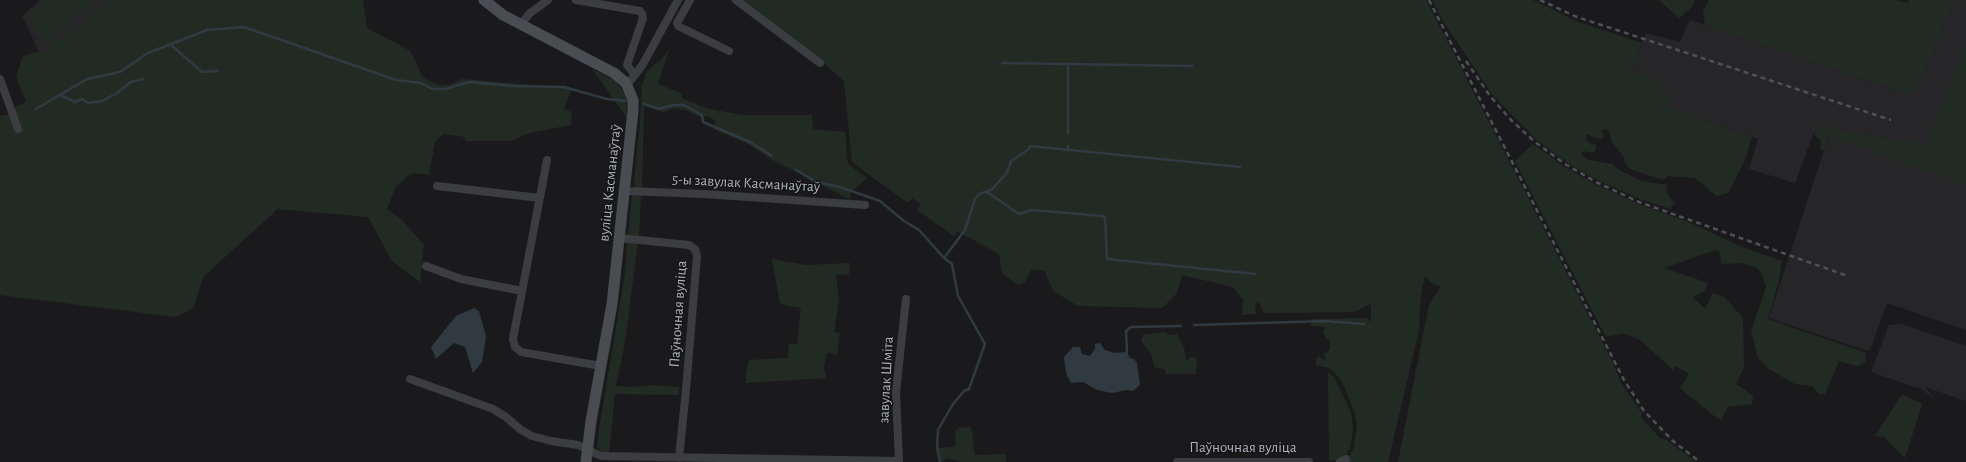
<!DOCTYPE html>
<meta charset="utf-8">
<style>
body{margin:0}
canvas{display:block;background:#1a1a1c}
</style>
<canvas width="1966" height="462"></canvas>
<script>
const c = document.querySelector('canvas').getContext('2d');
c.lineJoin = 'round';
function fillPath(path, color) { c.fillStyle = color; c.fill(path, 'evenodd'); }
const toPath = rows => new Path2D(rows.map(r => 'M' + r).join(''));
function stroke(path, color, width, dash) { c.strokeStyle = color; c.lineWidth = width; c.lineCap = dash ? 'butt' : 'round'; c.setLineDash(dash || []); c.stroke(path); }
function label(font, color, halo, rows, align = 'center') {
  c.font = font + ' "Alegreya Sans",sans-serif'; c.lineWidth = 3; c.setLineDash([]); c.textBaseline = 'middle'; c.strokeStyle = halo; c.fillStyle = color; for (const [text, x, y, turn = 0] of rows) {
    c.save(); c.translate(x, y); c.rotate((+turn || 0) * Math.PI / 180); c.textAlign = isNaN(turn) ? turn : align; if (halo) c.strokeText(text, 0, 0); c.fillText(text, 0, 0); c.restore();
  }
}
fillPath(toPath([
 [40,0,140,0,42,58,22,16],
 [1954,0,1966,0,1966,330,1887,303,1870,350,1865,350,1769,318,1829,135,1916,166,1925,144,1871,136,1817,124,1795,183,1749,169,1758,139,1670,107,1663,83,1632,71,1646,33,1680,42,1690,20,1908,94,1919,87],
 [1902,324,1966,346,1966,401,1925,387,1936,401,1923,390,1871,372,1889,325]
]), '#262629');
fillPath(toPath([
 [45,0,97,0,44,45,28,15],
 [113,0,363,0,367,28,407,49,411,52,422,76,433,83,440,85,449,85,462,79,533,85,564,86,572,88,564,109,572,112,571,125,529,133,511,141,465,141,465,137,443,134,435,142,429,175,414,173,410,174,395,188,387,209,403,221,424,245,420,282,392,261,368,217,278,209,204,276,193,308,176,317,0,295,0,116,14,113,12,108,26,102,16,77,23,56,46,49],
 [741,0,1426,0,1612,361,1622,385,1642,413,1641,417,1660,438,1667,440,1696,462,1398,462,1429,305,1441,286,1434,285,1425,276,1421,294,1419,330,1388,462,1346,462,1354,448,1357,425,1354,411,1343,384,1335,373,1330,368,1316,365,1316,359,1319,356,1326,361,1324,354,1330,350,1330,340,1326,339,1323,332,1326,327,1311,326,1311,319,1366,318,1371,322,1371,304,1354,312,1264,313,1259,303,1255,302,1256,314,1242,315,1243,300,1233,287,1182,275,1177,293,1162,308,1078,306,1053,291,1044,270,1031,270,1025,282,1018,285,1002,273,999,254,957,231,954,236,917,210,921,204,912,198,908,203,852,162,844,81,813,54],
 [1432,0,1533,0,1576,21,1642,43,1632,71,1663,83,1670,107,1752,137,1745,160,1728,193,1717,196,1695,178,1668,176,1665,179,1659,179,1630,169,1624,162,1624,157,1612,142,1609,130,1604,129,1601,131,1604,135,1603,138,1599,139,1587,134,1586,139,1591,144,1597,145,1594,153,1584,151,1581,153,1582,156,1588,160,1612,164,1621,171,1642,181,1667,185,1666,192,1675,204,1672,205,1671,209,1640,199,1597,180,1566,162,1537,140,1492,94,1443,21],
 [1659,0,1695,0,1692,7,1679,18],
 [1709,0,1894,0,1908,3,1909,0,1954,0,1919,87,1908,94,1705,25,1703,12],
 [669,49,658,84,683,94,681,98,709,109,743,115,812,115,813,129,845,132,848,164,867,178,850,193,851,200,771,159,748,144,713,129,716,121,708,116,700,117,685,110,674,108,664,112,644,106,642,189,636,188,634,182,640,124,642,85,647,71,660,61],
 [1964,50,1966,50,1966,185,1829,135,1823,152,1820,149,1821,141,1814,134,1817,124,1871,136,1925,144],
 [592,69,615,81,622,90,626,99,627,118],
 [1533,144,1563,166,1595,184,1638,204,1686,221,1742,247,1782,261,1779,280,1768,319,1866,353,1866,361,1858,366,1839,361,1825,394,1819,394,1812,386,1795,384,1769,369,1758,358,1751,331,1766,288,1762,273,1755,267,1741,263,1721,264,1720,252,1715,250,1664,268,1708,283,1705,291,1693,297,1705,309,1713,293,1724,297,1743,318,1744,368,1736,384,1753,396,1752,404,1728,407,1721,420,1713,415,1680,388,1689,374,1676,366,1673,370,1640,340,1624,333,1606,337,1515,161],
 [641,193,639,238,628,236,632,196,633,195],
 [638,242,625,342,616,386,630,387,653,385,679,387,679,395,615,394,609,453,602,453,597,447,600,423,625,274,627,243],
 [772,259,806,265,850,263,849,274,836,275,839,300,834,332,840,333,837,355,828,353,826,356,824,368,826,378,746,383,746,374,749,360,788,358,789,344,797,344,801,308,780,304],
 [1164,332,1170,335,1177,334,1184,347,1186,360,1188,360,1190,357,1195,357,1197,363,1196,374,1166,374,1165,369,1155,368,1151,354,1141,341,1143,335],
 [1328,372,1334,377,1351,412,1353,429,1350,448,1345,457,1340,460,1329,461],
 [1902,394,1922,404,1905,458,1884,437,1875,436],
 [971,427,975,455,1006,454,1006,462,961,462,947,458,940,462,937,448,954,447,956,443,955,432,958,428]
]), '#222b23');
fillPath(toPath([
 [474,308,479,311,486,337,482,362,473,373,465,347,454,343,436,359,431,347,456,316],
 [1100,343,1105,350,1114,353,1127,352,1130,358,1134,359,1137,363,1140,385,1133,391,1127,390,1112,393,1097,390,1083,382,1071,383,1066,373,1064,357,1073,347,1080,347,1082,354,1090,356,1095,349,1095,344]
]), '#303a41');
stroke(toPath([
 [170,44,202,72,218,71],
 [1002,63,1192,66],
 [60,95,75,102,82,99,88,103,102,101,117,93,131,82,143,79],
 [644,104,659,109,674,105,684,105,702,115,703,122,750,142,772,156],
 [36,109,87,79,120,72,148,53,207,30,244,27,396,80,421,83,432,89,445,89,469,82,515,86,564,87,607,99,626,101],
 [1068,134,1068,64],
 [1068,150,1068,146],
 [796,170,816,182,840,187,880,201,904,221,919,230,944,258,952,264,958,296,985,344,969,389,964,391,953,404,938,430,937,448,940,462],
 [987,192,1019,214,1031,210,1103,216,1105,218,1107,259,1255,274],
 [944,258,965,230,975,199,979,194,991,190,1007,173,1011,161,1029,149,1030,146,1240,167],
 [1194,325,1325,321,1364,324],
 [1127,352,1126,331,1131,327,1181,326]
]), '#303a41', 2.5);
stroke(toPath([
 [576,0,640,11,642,14,643,18,627,65,635,75],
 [690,0,677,23,678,26,729,51],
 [736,0,820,63],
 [521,24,530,13,548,0],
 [0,79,18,129],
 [626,83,631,80,643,64,678,0],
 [547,160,513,339,515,347,521,352,601,366],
 [437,186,540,198],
 [625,191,704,194,865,205],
 [619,238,689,245,695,249,697,256,686,390,679,458],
 [426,266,461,279,522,291],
 [410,379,493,409,506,417,521,430,532,436,551,441,578,445,601,456,899,461],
 [899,462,896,392,906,299],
 [1177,462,1309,462],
 [1340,462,1346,459]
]), '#3b3d41', 8);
stroke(toPath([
 [484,0,503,15,614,73,626,83,633,100,633,111,612,304,591,421,586,462]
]), '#494c51', 11);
stroke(toPath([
 [1429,0,1624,380,1644,411,1673,441,1700,462],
 [1540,0,1577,17,1891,120],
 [1466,61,1490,96,1511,120,1535,142,1565,164,1596,182,1639,202,1845,275]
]), '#4e5156', 2.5, [5, 4]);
label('15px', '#adb2bc', '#151517', [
 ["вуліца Касманаўтаў",610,183,-84],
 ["5-ы завулак Касманаўтаў",746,183,3],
 ["Паўночная вуліца",678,314,-86],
 ["завулак Шміта",886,380,-87],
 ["Паўночная вуліца",1243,447]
]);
</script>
